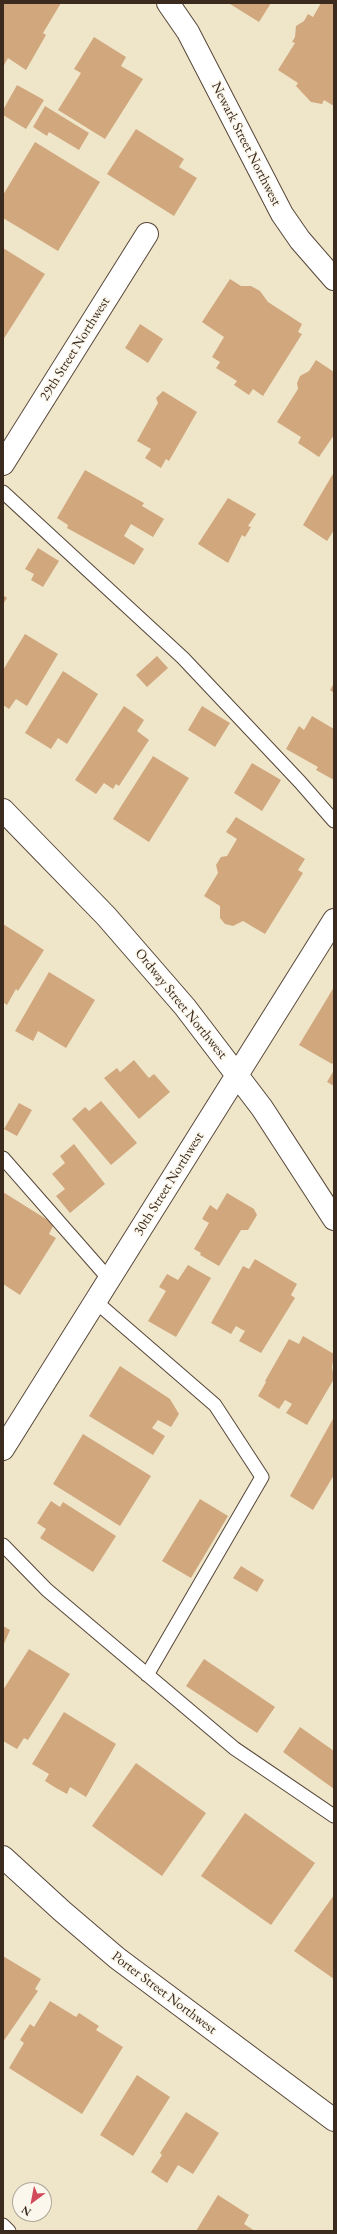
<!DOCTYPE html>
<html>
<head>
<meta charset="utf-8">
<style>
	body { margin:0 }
	#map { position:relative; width:337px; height:2234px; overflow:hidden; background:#efe6ca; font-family:"EB Garamond",serif }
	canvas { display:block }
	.frame { position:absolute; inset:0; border:4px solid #3b2a1e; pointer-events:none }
	.north { position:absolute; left:12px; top:2182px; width:40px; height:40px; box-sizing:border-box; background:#fbf7ec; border:1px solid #aea59a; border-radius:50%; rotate:212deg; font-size:11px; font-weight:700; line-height:16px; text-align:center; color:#3b2a1e }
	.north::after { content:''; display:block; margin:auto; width:14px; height:18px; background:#d1495b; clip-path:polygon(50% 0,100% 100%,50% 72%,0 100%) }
</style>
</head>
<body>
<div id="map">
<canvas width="337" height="2234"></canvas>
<div class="frame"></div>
<div class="north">N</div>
</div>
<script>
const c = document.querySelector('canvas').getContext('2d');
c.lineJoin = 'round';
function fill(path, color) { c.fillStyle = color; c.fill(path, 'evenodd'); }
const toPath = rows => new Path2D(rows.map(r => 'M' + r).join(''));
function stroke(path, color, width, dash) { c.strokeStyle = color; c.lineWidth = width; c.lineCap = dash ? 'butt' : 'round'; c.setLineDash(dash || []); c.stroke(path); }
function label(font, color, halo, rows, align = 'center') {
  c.font = font + ' "EB Garamond",serif'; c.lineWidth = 3; c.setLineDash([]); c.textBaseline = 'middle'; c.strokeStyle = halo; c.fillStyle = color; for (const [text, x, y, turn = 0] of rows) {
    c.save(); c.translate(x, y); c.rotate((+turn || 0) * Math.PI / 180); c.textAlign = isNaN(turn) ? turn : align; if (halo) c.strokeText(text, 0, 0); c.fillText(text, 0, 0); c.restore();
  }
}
fill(toPath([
	[3,3,61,3,43,33,46,35,26,70,8,58,3,67],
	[231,3,271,3,259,22,230,4],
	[321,3,334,3,334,106,324,100,322,104,311,102,296,86,298,83,278,70,295,43,292,42,295,37,296,26,304,21,308,14,313,17],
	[94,37,126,57,121,66,143,79,105,139,58,110,81,73,74,69],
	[17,85,44,100,26,129,3,115,3,110],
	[45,106,89,133,79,150,49,132,47,136,33,127],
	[136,129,184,159,179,167,197,178,174,216,107,174],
	[35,142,100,182,58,251,3,218,3,195],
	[3,248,45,274,3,340],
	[230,279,241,286,251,286,260,291,268,302,302,324,298,332,302,334,263,396,253,389,249,395,234,385,237,381,216,368,220,362,212,357,224,337,202,322],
	[140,324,163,339,148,363,125,348],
	[316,360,334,372,334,435,319,457,298,443,301,437,277,422,298,389,297,383,300,376,309,371],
	[163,391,197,412,169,461,166,459,161,468,145,458,151,449,137,441,158,403,156,398],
	[85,470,144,503,142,506,164,519,153,537,131,524,124,536,144,549,134,565,67,528,68,525,57,518],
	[334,472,334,530,327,541,303,525],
	[228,498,256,514,248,526,251,527,245,537,242,535,228,563,198,544],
	[38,548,59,561,43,587,31,580,34,574,25,569],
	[3,595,7,598,3,604],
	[25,634,58,654,27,706,16,699,9,709,3,705,3,670],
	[157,656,168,668,147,687,136,675],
	[63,671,98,694,67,744,58,738,51,749,25,733],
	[334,683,334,693,330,690],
	[124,706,144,720,137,731,149,740,119,786,116,784,113,789,104,783,96,794,75,780],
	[202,706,230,723,215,747,188,730],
	[312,716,334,729,334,780,316,770,318,767,286,749,299,726,304,730],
	[153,756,189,778,149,842,113,819],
	[252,763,281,780,262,811,234,793],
	[236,817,305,859,298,870,303,873,265,934,243,921,233,926,225,924,220,918,220,906,204,896,218,873,216,865,221,857,227,856,237,839,226,832],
	[3,924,44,950,18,991,16,989,7,1005,3,1002],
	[49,972,95,1000,66,1048,38,1031,33,1041,15,1031],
	[334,987,334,1061,332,1064,299,1045],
	[134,1060,149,1078,154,1074,170,1092,139,1119,104,1078,117,1068,120,1072],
	[334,1070,334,1086,327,1082],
	[101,1101,137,1143,111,1165,72,1119,85,1107,89,1111],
	[19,1103,32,1110,17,1136,4,1129],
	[74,1144,105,1184,70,1213,56,1196,65,1189,52,1174,65,1163,60,1156],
	[3,1192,54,1224,49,1234,56,1238,20,1295,3,1284],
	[227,1193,254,1209,257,1215,248,1230,241,1230,219,1266,200,1255,201,1253,194,1249,209,1223,202,1219,210,1205,217,1210],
	[255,1259,297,1284,291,1295,295,1298,261,1353,239,1341,245,1331,241,1329,236,1326,231,1334,211,1323,243,1266,249,1269],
	[188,1265,211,1278,176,1337,148,1321,166,1291,159,1287,167,1274,178,1280],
	[303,1336,334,1354,332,1367,334,1379,307,1425,286,1413,292,1404,285,1400,279,1409,258,1396,266,1382,265,1381,289,1339,299,1344],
	[120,1366,170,1399,179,1414,171,1427,158,1420,152,1428,165,1436,153,1455,89,1416],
	[334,1417,334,1475,313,1510,290,1496],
	[83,1434,151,1476,120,1526,53,1484],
	[200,1499,228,1516,191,1578,162,1561],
	[51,1501,60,1507,63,1502,116,1536,93,1572,40,1538,46,1529,37,1523],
	[241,1566,264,1580,257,1592,233,1578],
	[3,1626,10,1630,3,1646],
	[29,1649,70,1674,28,1740,24,1738,17,1749,3,1741,3,1690],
	[204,1659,275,1707,257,1733,186,1686],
	[64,1712,116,1744,86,1797,70,1787,67,1794,56,1788,45,1781,49,1774,32,1764],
	[300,1727,334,1751,334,1789,283,1752],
	[136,1763,206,1813,162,1876,92,1826],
	[245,1813,315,1863,271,1925,201,1876],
	[334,1895,334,1979,294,1951],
	[3,1956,41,1979,35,1989,38,1991,3,2042],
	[50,2001,76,2017,79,2013,99,2026,96,2030,123,2047,82,2114,9,2068,24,2043,20,2040,30,2024,34,2027],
	[137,2075,170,2097,133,2156,100,2135],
	[186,2112,219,2133,193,2174,178,2165,167,2183,151,2172,162,2155,160,2153],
	[218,2195,249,2215,244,2224,255,2231,196,2231]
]), '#d1a77e');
const lane = toPath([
	[3,492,183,658,300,782,334,821],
	[3,1158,109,1279],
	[95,1301,215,1405,262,1477,147,1675],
	[3,1545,47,1590,234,1748,334,1816],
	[3,2225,9,2231]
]);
const street = toPath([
	[168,3,188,32,282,214,300,240,334,279],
	[3,464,147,234],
	[3,810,106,916,185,1007,262,1108,334,1219],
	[3,1449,334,920]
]);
const secondary = toPath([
	[3,1857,62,1911,117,1958,334,2120]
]);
stroke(lane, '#564638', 15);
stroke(street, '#564638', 24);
stroke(secondary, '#564638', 24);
stroke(lane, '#fff', 13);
stroke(street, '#fff', 22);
stroke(secondary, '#fff', 22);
label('14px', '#3b2a1e', '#fbf7ec', [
	["Newark Street Northwest",246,144,63],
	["29th Street Northwest",75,349,-58],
	["Ordway Street Northwest",181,1004,51],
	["30th Street Northwest",169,1184,-58],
	["Porter Street Northwest",164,1993,37]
]);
</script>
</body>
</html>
